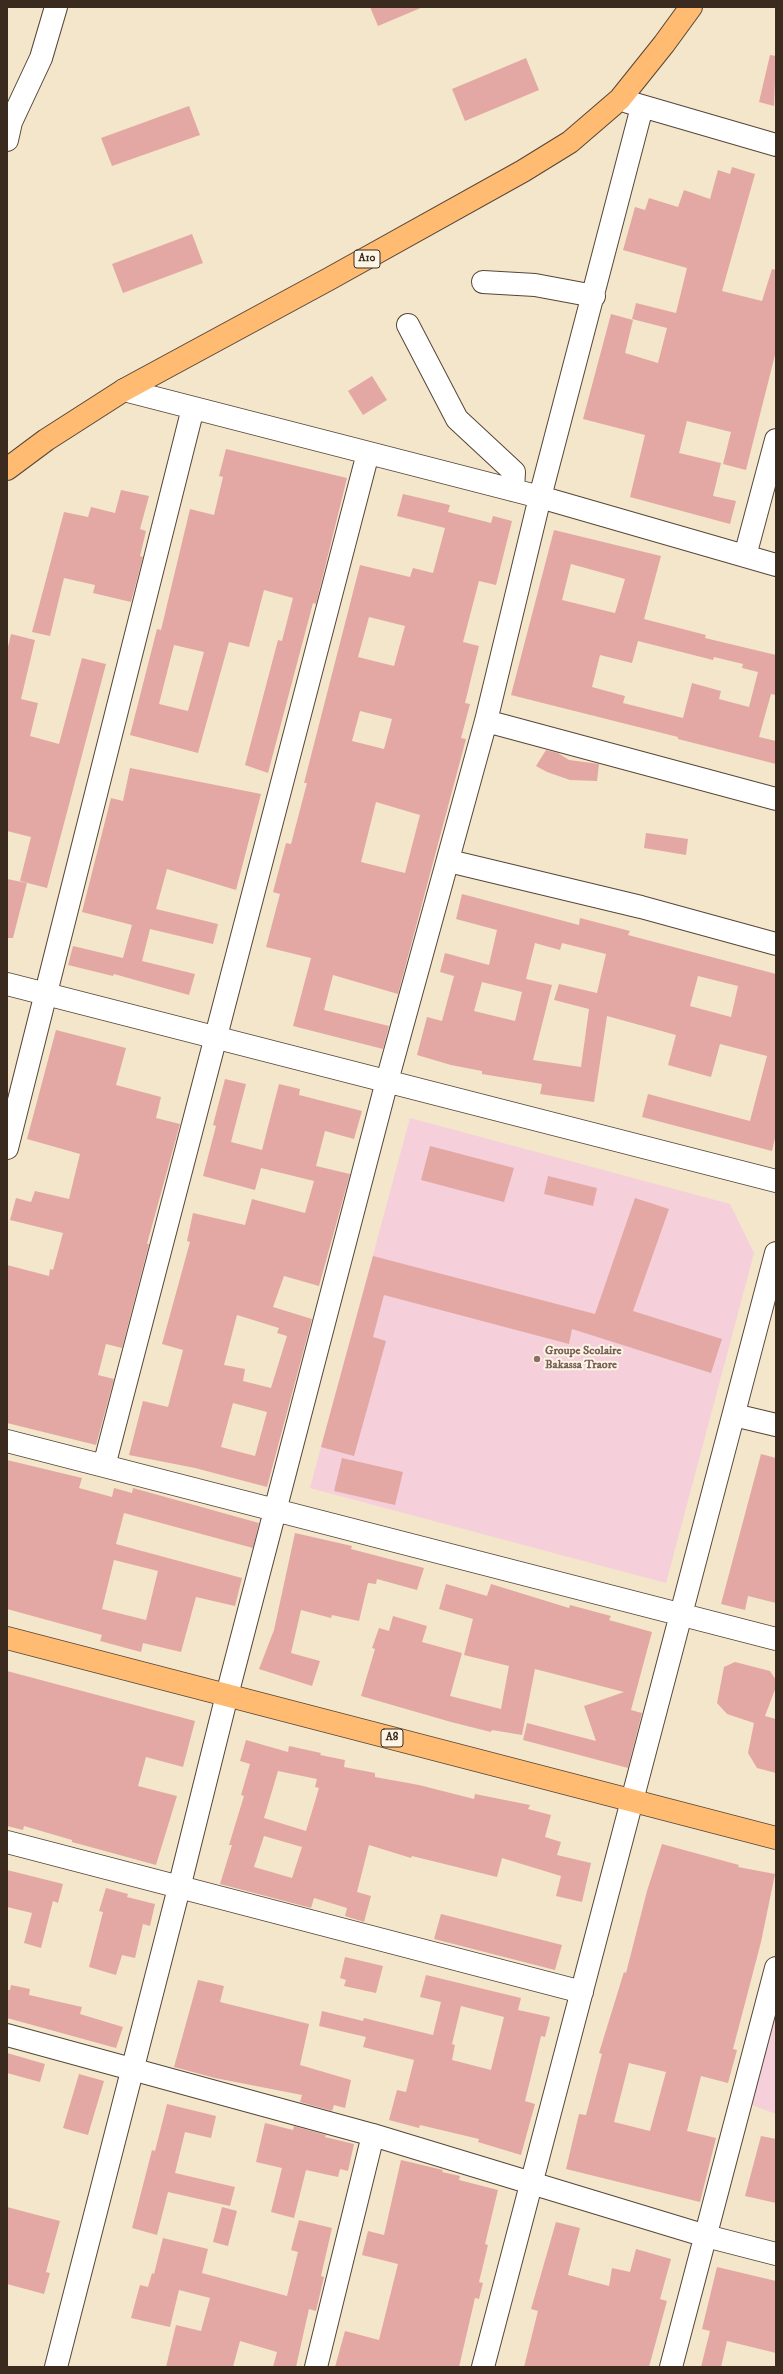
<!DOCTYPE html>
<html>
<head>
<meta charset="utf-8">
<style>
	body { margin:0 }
	#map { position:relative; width:783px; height:2374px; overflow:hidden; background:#f3e6ca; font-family:"IM FELL DW Pica",serif }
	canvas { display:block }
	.frame { position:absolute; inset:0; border:8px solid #3b2a1e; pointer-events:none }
</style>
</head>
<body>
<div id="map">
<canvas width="783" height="2374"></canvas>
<div class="frame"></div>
</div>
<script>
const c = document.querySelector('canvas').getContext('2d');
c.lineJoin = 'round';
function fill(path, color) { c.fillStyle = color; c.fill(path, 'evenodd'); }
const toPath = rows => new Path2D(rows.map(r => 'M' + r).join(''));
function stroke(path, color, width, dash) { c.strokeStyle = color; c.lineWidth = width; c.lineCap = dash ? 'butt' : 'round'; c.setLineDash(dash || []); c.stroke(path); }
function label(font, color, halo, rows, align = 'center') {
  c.font = font + ' "IM FELL DW Pica",serif'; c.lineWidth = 4; c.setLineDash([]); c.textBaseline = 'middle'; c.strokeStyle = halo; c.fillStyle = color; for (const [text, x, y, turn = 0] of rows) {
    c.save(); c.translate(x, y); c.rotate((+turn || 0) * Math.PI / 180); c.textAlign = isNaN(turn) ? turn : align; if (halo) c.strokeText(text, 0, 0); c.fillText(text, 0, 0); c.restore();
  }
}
fill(toPath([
	[410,1118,730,1204,754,1253,666,1583,310,1488],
	[776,2004,776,2114,741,2101]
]), '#f5cfda');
fill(toPath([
	[370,7,423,7,378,26],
	[770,55,776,56,774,106,759,102],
	[526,58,539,90,465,121,452,89],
	[189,106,200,135,112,166,101,138],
	[732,167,755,174,722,291,762,301,772,269,776,270,776,351,746,470,723,464,731,432,687,421,679,453,721,463,713,496,736,501,730,524,630,497,645,435,583,419,611,314,633,320,625,353,658,363,667,328,632,319,636,303,676,313,687,268,623,250,635,207,645,210,649,198,678,207,684,190,710,199,718,170,730,174],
	[192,234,203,263,123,293,112,264],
	[372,376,387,400,363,415,348,391],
	[226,449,347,478,316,604,313,603,268,773,245,765,278,640,282,641,293,598,264,590,249,647,229,642,198,753,130,735,157,629,161,630,190,509,214,515,223,477,219,476],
	[174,645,204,652,188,711,159,704],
	[121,490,149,496,140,529,146,531,140,556,143,557,131,602,93,593,95,585,64,578,50,636,32,632,64,512,88,517,91,507,115,513],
	[403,494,450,505,448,512,491,523,493,516,512,521,496,585,479,581,463,642,479,646,465,703,470,704,461,738,466,739,398,994,333,975,324,1010,389,1026,383,1049,293,1026,311,958,266,947,280,894,273,892,286,843,291,844,307,783,304,783,360,565,410,577,413,568,433,573,445,528,397,516],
	[369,617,405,626,394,666,358,657],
	[360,711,392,719,384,749,352,741],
	[376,802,420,815,405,873,361,862],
	[554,530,661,556,644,619,706,635,705,638,776,655,776,695,771,694,759,737,776,741,776,764,678,739,678,737,511,695],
	[571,564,625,579,615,613,562,600],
	[638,641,713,660,714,657,743,664,742,668,758,672,749,707,719,699,721,691,692,683,683,718,623,703,625,696,592,687,600,655,632,663],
	[11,634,35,640,21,699,38,703,30,736,59,744,82,658,106,664,47,888,20,881,31,837,7,831,7,651],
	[546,750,558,753,569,760,599,764,597,781,570,780,547,772,536,766],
	[130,768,261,794,236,890,167,869,156,909,218,924,213,944,150,929,142,961,195,974,189,995,114,974,113,976,68,965,73,946,123,958,132,925,82,912,111,798,123,801],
	[646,833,688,839,686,855,644,848],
	[7,879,27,883,13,938,7,938],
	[462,894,579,925,580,918,630,931,628,935,776,974,776,1134,772,1151,642,1117,648,1094,750,1121,767,1056,720,1044,711,1077,668,1065,676,1035,607,1016,594,1102,540,1094,542,1084,482,1074,482,1071,451,1065,417,1055,427,1017,442,1021,454,976,440,972,445,953,489,965,497,930,456,919],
	[535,943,560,950,562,943,606,954,597,993,559,984,554,1000,589,1009,581,1067,533,1060,552,985,526,979],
	[698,976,738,986,731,1017,690,1006],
	[482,982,522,992,515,1021,474,1011],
	[56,1030,126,1048,116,1085,161,1097,156,1118,180,1124,147,1244,149,1244,122,1348,106,1344,98,1375,114,1379,96,1445,7,1423,7,1265,49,1276,50,1269,53,1270,63,1233,10,1220,16,1198,31,1202,35,1191,69,1199,80,1154,27,1139],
	[225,1079,246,1084,231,1142,262,1150,279,1084,300,1089,299,1095,362,1111,354,1139,325,1131,316,1166,350,1174,319,1286,284,1276,273,1307,312,1319,267,1487,195,1468,129,1455,143,1401,168,1407,183,1350,162,1344,190,1242,187,1241,193,1213,245,1225,252,1199,305,1213,314,1181,261,1168,255,1190,203,1176,216,1126,213,1125],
	[237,1315,279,1328,277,1333,287,1336,271,1388,243,1381,245,1369,224,1365],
	[233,1403,267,1412,255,1456,221,1447],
	[430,1146,514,1168,504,1202,421,1180],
	[548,1176,597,1188,593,1206,544,1194],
	[635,1198,669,1209,633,1311,722,1339,711,1373,572,1329,569,1344,384,1295,373,1337,386,1341,354,1456,321,1447,373,1256,595,1314],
	[761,1454,776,1458,776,1603,748,1596,745,1610,721,1604],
	[342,1458,403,1472,395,1505,334,1491],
	[7,1460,82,1478,79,1488,112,1497,114,1488,132,1493,133,1488,259,1523,253,1548,124,1513,116,1544,242,1578,235,1606,196,1597,181,1652,143,1643,141,1652,100,1641,102,1635,7,1609],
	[114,1560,158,1571,146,1620,102,1609],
	[295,1533,352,1546,351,1549,424,1568,417,1590,377,1579,376,1584,368,1583,359,1621,332,1615,331,1618,301,1610,291,1653,320,1661,312,1686,259,1669,274,1630],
	[446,1584,487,1596,491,1584,569,1608,570,1605,611,1616,609,1620,652,1632,631,1710,642,1713,628,1768,523,1740,527,1723,596,1741,584,1706,624,1692,535,1669,522,1735,492,1730,491,1732,451,1722,361,1696,375,1649,372,1648,379,1628,389,1631,393,1616,427,1626,422,1642,462,1653,450,1696,501,1709,509,1666,464,1655,473,1619,439,1609],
	[735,1662,770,1671,776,1680,776,1687,765,1716,776,1719,776,1773,757,1768,748,1753,754,1723,727,1714,717,1703,724,1667],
	[7,1671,195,1721,183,1767,146,1757,138,1786,177,1796,156,1865,72,1842,72,1840,24,1826,23,1830,7,1826],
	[246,1740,288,1752,289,1746,321,1753,320,1755,345,1760,344,1767,375,1773,375,1777,419,1785,474,1799,475,1794,530,1805,528,1809,551,1815,545,1837,561,1842,557,1855,591,1863,582,1902,556,1896,561,1876,502,1858,497,1877,412,1856,411,1858,369,1845,357,1892,371,1896,364,1922,345,1916,347,1908,314,1898,311,1908,220,1884,232,1845,229,1845,244,1796,241,1795,250,1764,240,1761],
	[278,1771,317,1779,315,1787,319,1788,306,1831,264,1818],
	[264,1836,302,1847,292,1878,254,1867],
	[662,1844,739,1865,738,1867,775,1874,761,1942,733,2049,737,2050,728,2083,701,2076,687,2131,716,2138,700,2202,566,2169,579,2114,586,2115,602,2054,599,2053,624,1972,626,1973,647,1891],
	[629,2063,666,2072,650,2131,614,2122],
	[7,1870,63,1884,58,1903,53,1901,41,1948,24,1943,32,1913,7,1907],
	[106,1888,128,1894,127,1897,155,1904,150,1926,143,1924,135,1958,122,1955,116,1975,89,1967,103,1912,99,1911],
	[441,1914,562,1945,555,1970,434,1939],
	[345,1957,383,1966,376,1993,344,1986,346,1980,340,1978],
	[426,1975,521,1998,518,2010,550,2017,545,2037,541,2036,525,2101,535,2104,521,2155,478,2142,479,2139,420,2125,419,2128,389,2120,397,2090,406,2092,414,2060,363,2047,366,2037,319,2026,322,2011,363,2021,364,2018,433,2035,441,2002,420,1997],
	[461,2006,504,2017,491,2070,452,2060,455,2045,452,2044],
	[198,1980,224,1986,220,2002,309,2024,300,2065,351,2080,345,2108,334,2105,332,2111,300,2102,302,2095,215,2078,174,2067],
	[11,1985,30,1989,29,1995,82,2007,80,2014,123,2027,116,2048,7,2018,7,1990,10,1990],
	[7,2053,45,2064,40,2082,7,2073],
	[79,2074,104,2081,88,2135,63,2128],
	[167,2104,216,2116,211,2138,185,2132,175,2173,235,2187,230,2206,168,2192,157,2235,132,2228,152,2150,155,2151],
	[265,2123,293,2130,294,2126,326,2135,325,2137,354,2144,348,2171,340,2169,338,2177,306,2170,294,2218,271,2212,282,2168,256,2162],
	[761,2136,776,2139,776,2203,745,2196],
	[401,2160,443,2170,442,2172,460,2176,459,2180,498,2190,485,2244,488,2245,479,2282,483,2283,479,2299,475,2298,459,2367,335,2367,345,2331,379,2340,398,2264,362,2255,368,2231,384,2235],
	[7,2207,60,2221,46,2272,50,2273,44,2294,7,2284],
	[222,2207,237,2211,228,2246,213,2242],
	[299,2220,332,2228,321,2276,324,2277,316,2311,309,2309,296,2367,273,2367,277,2352,240,2341,233,2367,166,2367,176,2325,201,2331,210,2298,179,2290,170,2327,131,2318,140,2285,148,2287,152,2273,154,2274,163,2238,208,2249,202,2273,287,2296,298,2252,291,2250],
	[556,2222,580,2228,568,2275,609,2286,612,2268,630,2272,636,2249,671,2259,660,2299,667,2301,649,2367,524,2367,538,2311,531,2309],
	[717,2267,776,2281,776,2353,727,2341,721,2367,701,2367,710,2331,702,2329]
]), '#e4a8a4');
const minor = toPath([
	[628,102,776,145],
	[7,140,11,122,41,58,56,7],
	[483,282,535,285,594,296],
	[408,325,457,419,514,472,513,490],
	[124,390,540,497,776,565],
	[745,556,776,440],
	[486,721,776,799],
	[449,861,641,907,776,944],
	[7,984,776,1181],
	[7,1148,193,408],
	[734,1415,776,1425],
	[7,1441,776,1639],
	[104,1466,368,453],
	[7,1842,582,1992],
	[7,2035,373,2135,706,2236,776,2254],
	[56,2367,179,1888,227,1695,387,1081,486,721,540,497,642,107],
	[316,2367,373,2135],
	[483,2367,776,1253],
	[671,2367,776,1968]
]);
const major = toPath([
	[7,469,46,440,124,390,329,279,523,171,570,142,620,99,664,44,691,7],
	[7,1638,776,1838]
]);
stroke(minor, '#574638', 24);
stroke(major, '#574638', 24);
stroke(minor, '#fff', 22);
stroke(major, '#ffbb71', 22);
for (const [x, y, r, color] of [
	[537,1359,4,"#8d6e63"]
]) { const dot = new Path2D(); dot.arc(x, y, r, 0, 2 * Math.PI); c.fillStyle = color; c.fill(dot); stroke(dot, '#fcf5e5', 1.5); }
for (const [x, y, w] of [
	[367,259,26],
	[392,1738,22]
]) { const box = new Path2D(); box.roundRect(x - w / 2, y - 9, w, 18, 3); c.fillStyle = '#fcf5e5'; c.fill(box); stroke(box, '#3b2a1e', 1); }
label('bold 11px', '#3b2a1e', null, [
	["A10",367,259],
	["A8",392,1738]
]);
label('bold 12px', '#785e54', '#fcf5e5', [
	["Groupe Scolaire",545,1352],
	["Bakassa Traore",545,1366]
], 'left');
</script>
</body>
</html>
